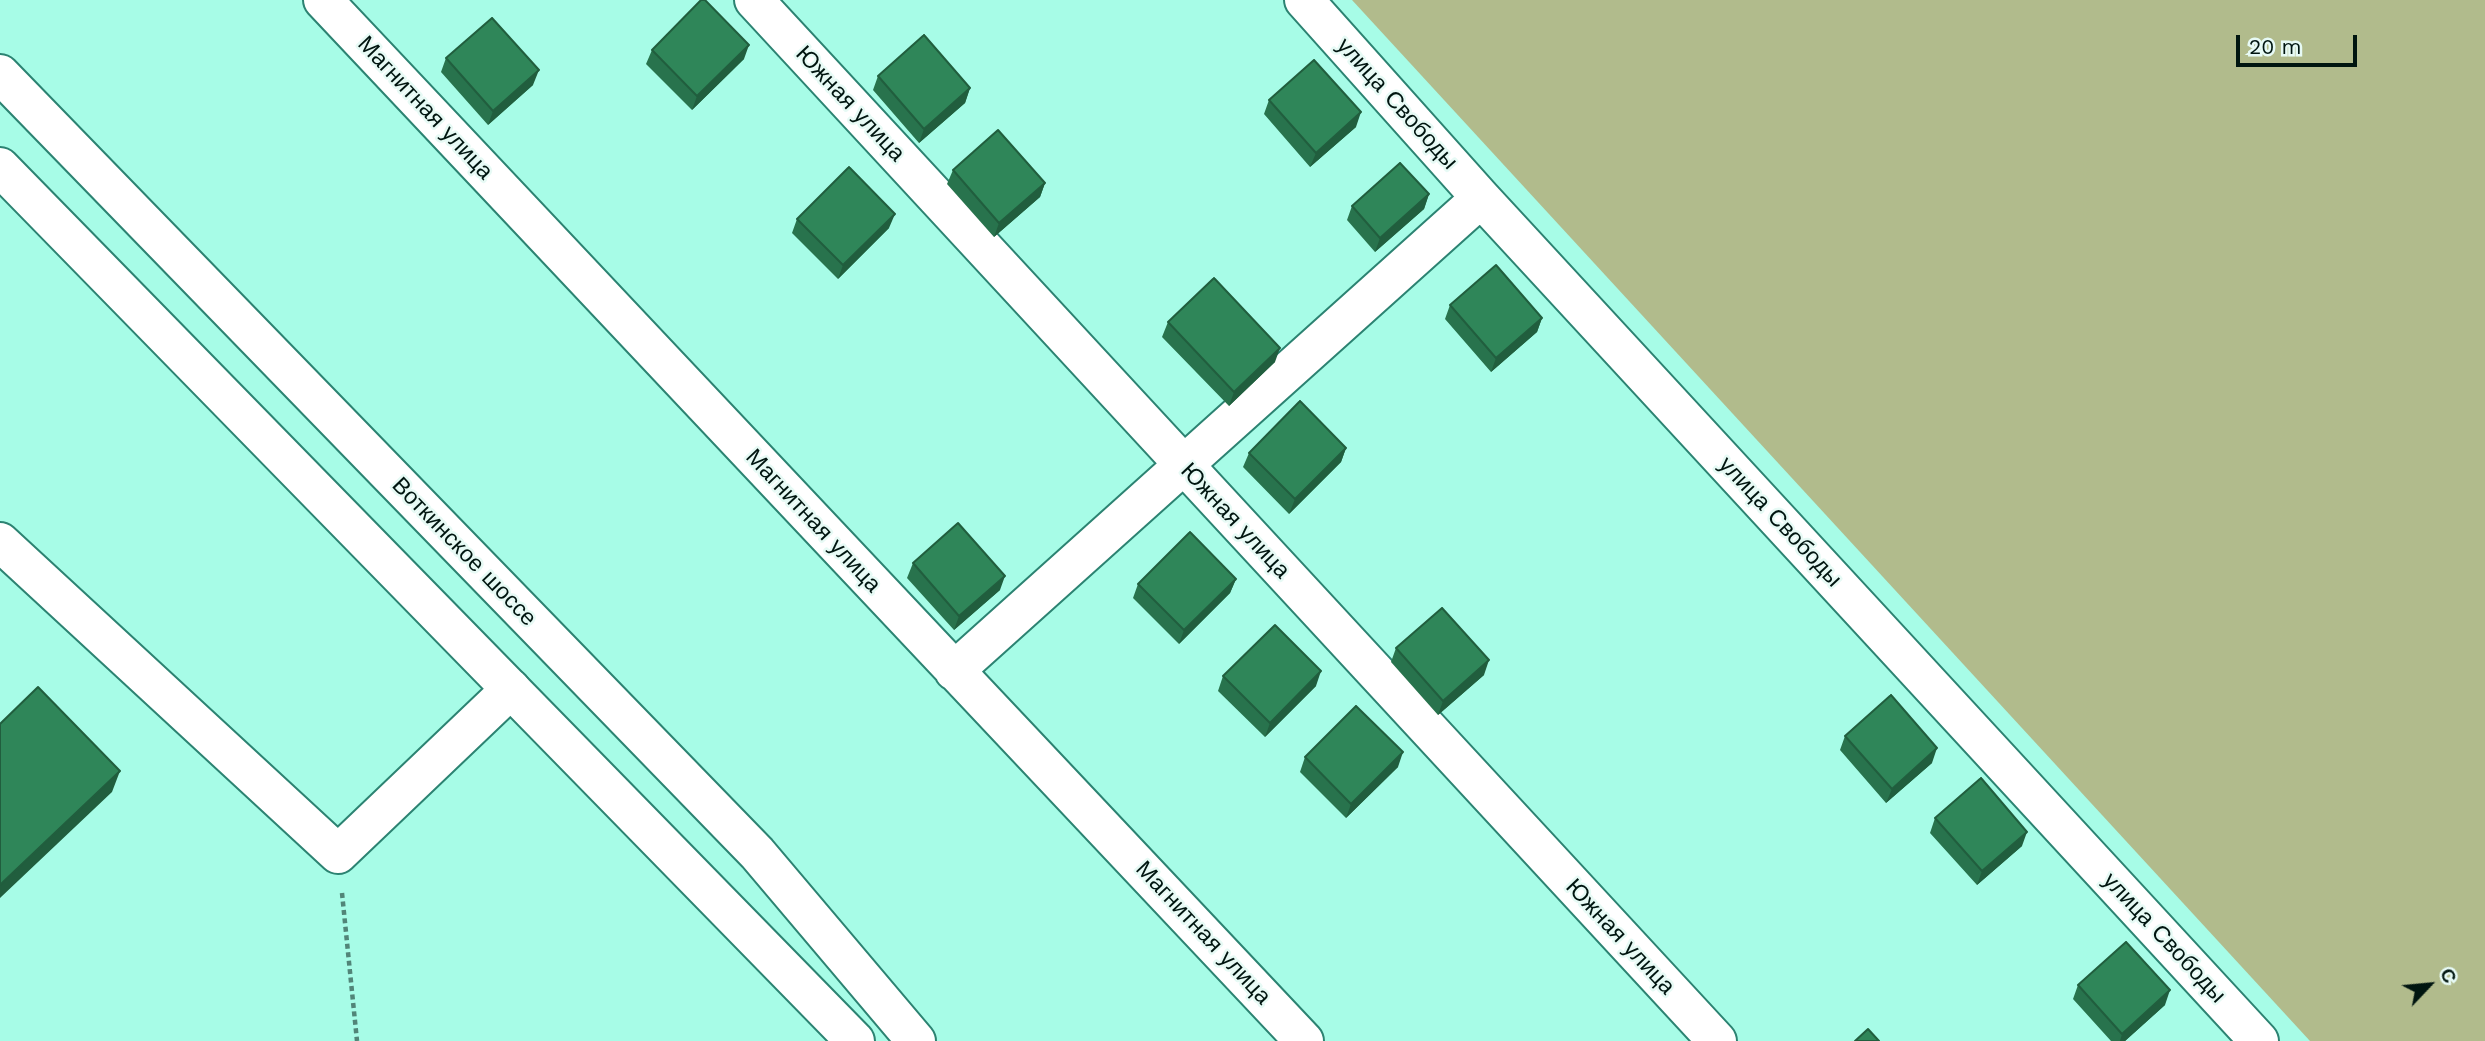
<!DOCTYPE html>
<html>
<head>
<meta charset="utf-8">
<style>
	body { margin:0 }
	#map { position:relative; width:2485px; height:1041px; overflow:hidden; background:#a7fce7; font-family:"Work Sans",sans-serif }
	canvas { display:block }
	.north { position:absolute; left:2394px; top:950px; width:70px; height:70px; -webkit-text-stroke:5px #e7faf5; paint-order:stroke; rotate:64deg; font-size:19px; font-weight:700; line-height:28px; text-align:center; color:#001510 }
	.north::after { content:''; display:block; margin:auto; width:24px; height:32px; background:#001510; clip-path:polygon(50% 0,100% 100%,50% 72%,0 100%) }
	.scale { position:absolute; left:2236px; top:35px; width:121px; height:32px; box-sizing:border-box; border:4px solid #001510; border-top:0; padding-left:9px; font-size:21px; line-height:24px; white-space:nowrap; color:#001510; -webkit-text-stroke:5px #e7faf5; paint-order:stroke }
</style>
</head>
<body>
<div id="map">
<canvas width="2485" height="1041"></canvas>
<div class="north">С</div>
<div class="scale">20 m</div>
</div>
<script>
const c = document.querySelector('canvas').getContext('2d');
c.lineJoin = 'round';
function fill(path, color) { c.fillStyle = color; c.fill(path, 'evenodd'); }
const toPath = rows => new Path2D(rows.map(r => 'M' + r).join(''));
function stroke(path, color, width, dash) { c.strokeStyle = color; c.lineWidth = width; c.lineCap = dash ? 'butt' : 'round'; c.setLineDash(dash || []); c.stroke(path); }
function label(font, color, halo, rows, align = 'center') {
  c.font = font + ' "Work Sans",sans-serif'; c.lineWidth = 5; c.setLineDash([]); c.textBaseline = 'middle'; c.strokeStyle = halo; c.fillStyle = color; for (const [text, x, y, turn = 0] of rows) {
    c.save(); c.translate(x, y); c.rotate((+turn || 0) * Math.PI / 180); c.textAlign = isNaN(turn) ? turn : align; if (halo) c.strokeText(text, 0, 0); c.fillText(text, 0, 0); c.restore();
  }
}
fill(toPath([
	[1352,0,2485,0,2485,1041,2310,1041]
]), '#b1bb8c');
const minor = toPath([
	[323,0,1304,1041],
	[754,0,1717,1041],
	[1304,0,1481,198,2259,1041],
	[0,542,338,854,511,689],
	[954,671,1481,198]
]);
const major = toPath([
	[0,74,757,853,916,1041],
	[0,167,855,1041]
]);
stroke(minor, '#2c8372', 42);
stroke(major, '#2c8372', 42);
stroke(toPath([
	[342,893,357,1041]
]), '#518578', 4.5, [5, 3.5]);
stroke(minor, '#fff', 38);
stroke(major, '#fff', 38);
fill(toPath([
	[652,50,744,59,692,110,646,64],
	[446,58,533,85,488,125,441,72],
	[878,76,970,88,965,103,919,143,873,90],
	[1269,100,1356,127,1310,167,1264,114],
	[953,170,1045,183,1040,197,994,237,947,184],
	[1429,194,1424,209,1375,252,1347,220,1352,206],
	[797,219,889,228,838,279,792,233],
	[1450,305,1542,318,1537,332,1491,372,1445,319],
	[1168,322,1275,362,1229,406,1162,337],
	[1346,448,1341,462,1289,514,1243,467,1249,453],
	[913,563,1000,590,954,630,907,578],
	[1236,579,1230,593,1179,644,1133,598,1138,584],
	[1396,648,1484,675,1438,715,1391,662],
	[1223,676,1316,686,1265,737,1218,691],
	[1845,736,1932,763,1886,803,1840,750],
	[1305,757,1398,767,1346,818,1300,772],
	[1935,818,2022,846,1977,885,1930,833],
	[2078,985,2165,1005,2125,1041,2111,1041,2073,999]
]), '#28734d');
fill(toPath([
	[749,45,744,59,692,110,697,96],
	[539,70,533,85,488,125,493,111],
	[970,88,965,103,919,143,924,129],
	[1361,112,1356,127,1310,167,1316,153],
	[1045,183,1040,197,994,237,999,223],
	[1429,194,1424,209,1375,252,1380,238],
	[895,214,889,228,838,279,843,265],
	[1542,318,1537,332,1491,372,1496,358],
	[1280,348,1275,362,1229,406,1234,392],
	[1346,448,1341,462,1289,514,1295,499],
	[1005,576,1000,590,954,630,959,616],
	[1236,579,1230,593,1179,644,1184,630],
	[1489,660,1484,675,1438,715,1443,701],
	[1321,671,1316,686,1265,737,1270,723],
	[1937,748,1932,763,1886,803,1892,789],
	[1403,752,1398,767,1346,818,1351,804],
	[120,771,112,792,0,898,0,885],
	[2027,832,2022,846,1977,885,1982,871],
	[2170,990,2165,1005,2125,1041,2120,1041,2122,1034]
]), '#215e3e');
const building = toPath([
	[701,0,705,0,749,45,697,96,652,50,701,0],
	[492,18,539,70,493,111,446,58,492,18],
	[924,35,970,88,924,129,878,76,924,35],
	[1314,60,1361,112,1316,153,1269,100,1314,60],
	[998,130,1045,183,999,223,953,170,998,130],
	[1400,163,1429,194,1380,238,1352,206,1400,163],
	[849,167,895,214,843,265,797,219,849,167],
	[1496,265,1542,318,1496,358,1450,305,1496,265],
	[1214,278,1280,348,1234,392,1168,322,1214,278],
	[1300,401,1346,448,1295,499,1249,453,1300,401],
	[958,523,1005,576,959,616,913,563,958,523],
	[1190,532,1236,579,1184,630,1138,584,1190,532],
	[1442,608,1489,660,1443,701,1396,648,1442,608],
	[1275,625,1321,671,1270,723,1223,676,1275,625],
	[38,687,120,771,0,885,0,724,38,687],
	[1891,695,1937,748,1892,789,1845,736,1891,695],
	[1356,706,1403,752,1351,804,1305,757,1356,706],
	[1981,778,2027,832,1982,871,1935,818,1981,778],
	[2126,942,2170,990,2122,1034,2078,985,2126,942],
	[1868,1029,1879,1041,1855,1041,1868,1029]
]);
fill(building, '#2f8659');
stroke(building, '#215e3e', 2);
label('23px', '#001510', '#e7faf5', [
	["Южная улица",850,104,47],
	["улица Свободы",1397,104,48],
	["Магнитная улица",425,108,47],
	["Магнитная улица",813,521,47],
	["Южная улица",1235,521,47],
	["улица Свободы",1780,522,47],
	["Воткинское шоссе",464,552,46],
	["Магнитная улица",1203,933,47],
	["Южная улица",1620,937,47],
	["улица Свободы",2164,938,47]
]);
</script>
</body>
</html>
